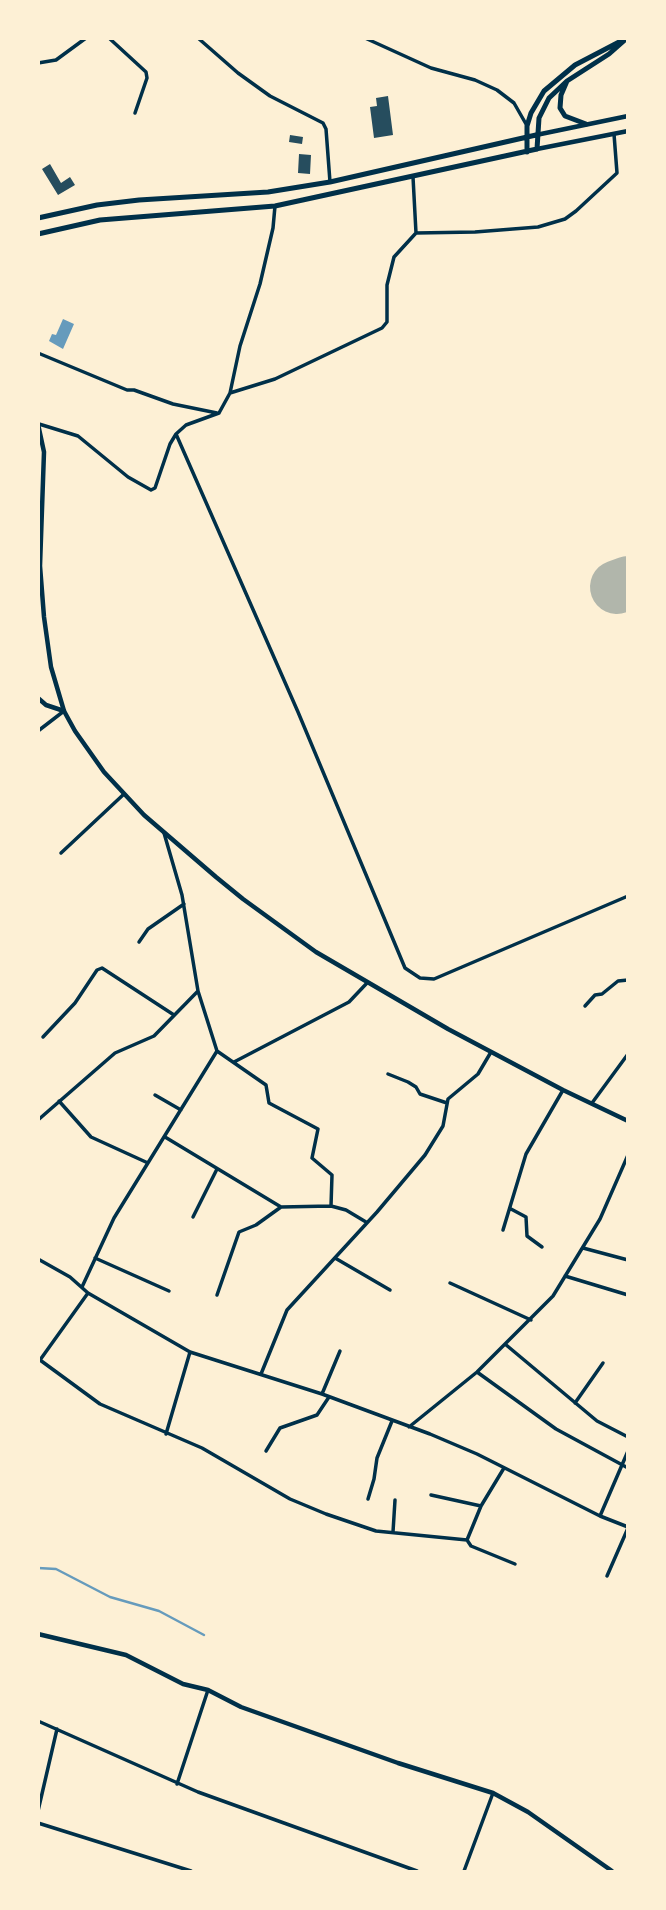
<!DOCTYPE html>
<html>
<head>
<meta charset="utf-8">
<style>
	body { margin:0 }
	#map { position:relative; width:666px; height:1910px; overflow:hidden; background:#fdf0d5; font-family:"Asap Condensed",sans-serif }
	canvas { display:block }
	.frame { position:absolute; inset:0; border:40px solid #fdf0d5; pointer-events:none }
</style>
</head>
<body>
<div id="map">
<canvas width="666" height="1910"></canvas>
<div class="frame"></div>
</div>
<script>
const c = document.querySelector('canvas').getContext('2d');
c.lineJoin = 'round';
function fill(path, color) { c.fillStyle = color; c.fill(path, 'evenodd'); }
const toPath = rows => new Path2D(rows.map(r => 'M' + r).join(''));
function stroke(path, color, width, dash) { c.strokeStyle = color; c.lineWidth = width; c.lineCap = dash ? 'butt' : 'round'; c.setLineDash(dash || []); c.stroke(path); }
fill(toPath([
	[63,319,74,324,63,349,49,341,52,334,56,335]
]), '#669bbc');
stroke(toPath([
	[38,1568,56,1569,110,1597,159,1611,204,1635]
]), '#669bbc', 2.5);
stroke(toPath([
	[617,587,628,583]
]), '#b1b6ab', 54);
fill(toPath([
	[388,96,393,135,374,138,370,107,377,106,376,98],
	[290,135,303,137,302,144,289,142],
	[299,154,311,155,310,174,298,173],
	[50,164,61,183,70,177,75,185,58,195,42,169]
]), '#264d5e');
stroke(toPath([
	[109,38,146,72,147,78,135,113],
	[198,38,238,73,270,96,323,123,326,129,330,182],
	[365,38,431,68,475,80,497,90,514,103,526,124],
	[38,63,56,60,86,38],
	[413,177,416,233],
	[38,353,127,390,134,390,173,404,217,413],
	[230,393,275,379,382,328,387,322,387,285,394,257,416,233,475,232,538,227,565,219,576,211,617,173,614,134],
	[219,413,230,393,240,346,260,284,273,228,275,206],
	[39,424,78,436,128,477,151,490,155,488,170,444,176,434,186,425,219,413],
	[176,434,298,712,405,968,420,978,434,979,628,896],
	[38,731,64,711],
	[38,811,38,815],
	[164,833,182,895,198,991,217,1051,266,1085,269,1103,318,1129,312,1158,332,1175,331,1206],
	[61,853,124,794],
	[139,942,148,929,184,904],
	[585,1006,595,995,602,994,618,981,628,980],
	[43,1037,75,1003,97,970,102,968,174,1015],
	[234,1062,349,1002,367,983],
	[388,1074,408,1082,416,1087,420,1094,447,1103],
	[155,1095,181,1110],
	[59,1101,91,1137,148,1163],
	[592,1103,628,1054],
	[38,1120,115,1053,154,1036,198,991],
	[165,1137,281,1207,331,1206,346,1210,366,1222],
	[511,1209,526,1217,527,1236,542,1247],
	[193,1217,217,1169],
	[503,1230,526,1154,563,1090],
	[583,1248,628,1260],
	[95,1258,169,1291],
	[335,1258,390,1290],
	[38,1259,70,1277,88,1293,190,1352,322,1394,430,1434,477,1454,600,1516,628,1527],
	[565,1276,628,1295],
	[450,1283,531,1320],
	[82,1287,114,1218,217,1051],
	[88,1293,40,1360,100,1404,202,1448,290,1499,326,1514,376,1531,467,1540,481,1506,504,1468],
	[217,1295,239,1232,256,1225,281,1207],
	[505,1344,597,1421,628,1437],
	[477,1372,556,1429,628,1468],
	[261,1374,287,1310,377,1212,425,1155,443,1126,448,1099,478,1074,491,1052],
	[322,1394,340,1351],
	[575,1403,603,1363],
	[409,1427,477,1372,553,1296,600,1219,628,1155],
	[166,1434,190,1352],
	[266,1451,280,1428,317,1415,329,1397],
	[431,1495,481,1506],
	[368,1499,374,1479,377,1458,392,1421],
	[600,1516,628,1451],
	[393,1532,395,1500],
	[467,1540,471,1546,515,1564],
	[607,1576,628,1528],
	[38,1721,198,1792,417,1871],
	[177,1784,208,1690],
	[38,1811,57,1729],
	[38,1823,191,1871],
	[464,1871,493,1793]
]), '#003049', 3.5);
stroke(toPath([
	[38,698,46,705,64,711]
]), '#003049', 4.5);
stroke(toPath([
	[536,135,628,116],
	[537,149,628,131],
	[38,424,44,452,40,566,44,617,51,667,64,711,75,731,104,772,144,815,216,877,243,899,316,952,448,1029,563,1090,628,1121],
	[38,1634,126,1655,183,1684,208,1690,241,1707,398,1763,493,1793,528,1812,612,1871]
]), '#003049', 4.5);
stroke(toPath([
	[567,81,561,95,560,108,565,116,586,124],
	[527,152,527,126,531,113,544,91,575,65,621,41],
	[38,218,97,205,139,200,268,192,330,182,536,135],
	[38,234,100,220,275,206,537,149,539,118,549,98,567,81,609,54,626,39]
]), '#003049', 5);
</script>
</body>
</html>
